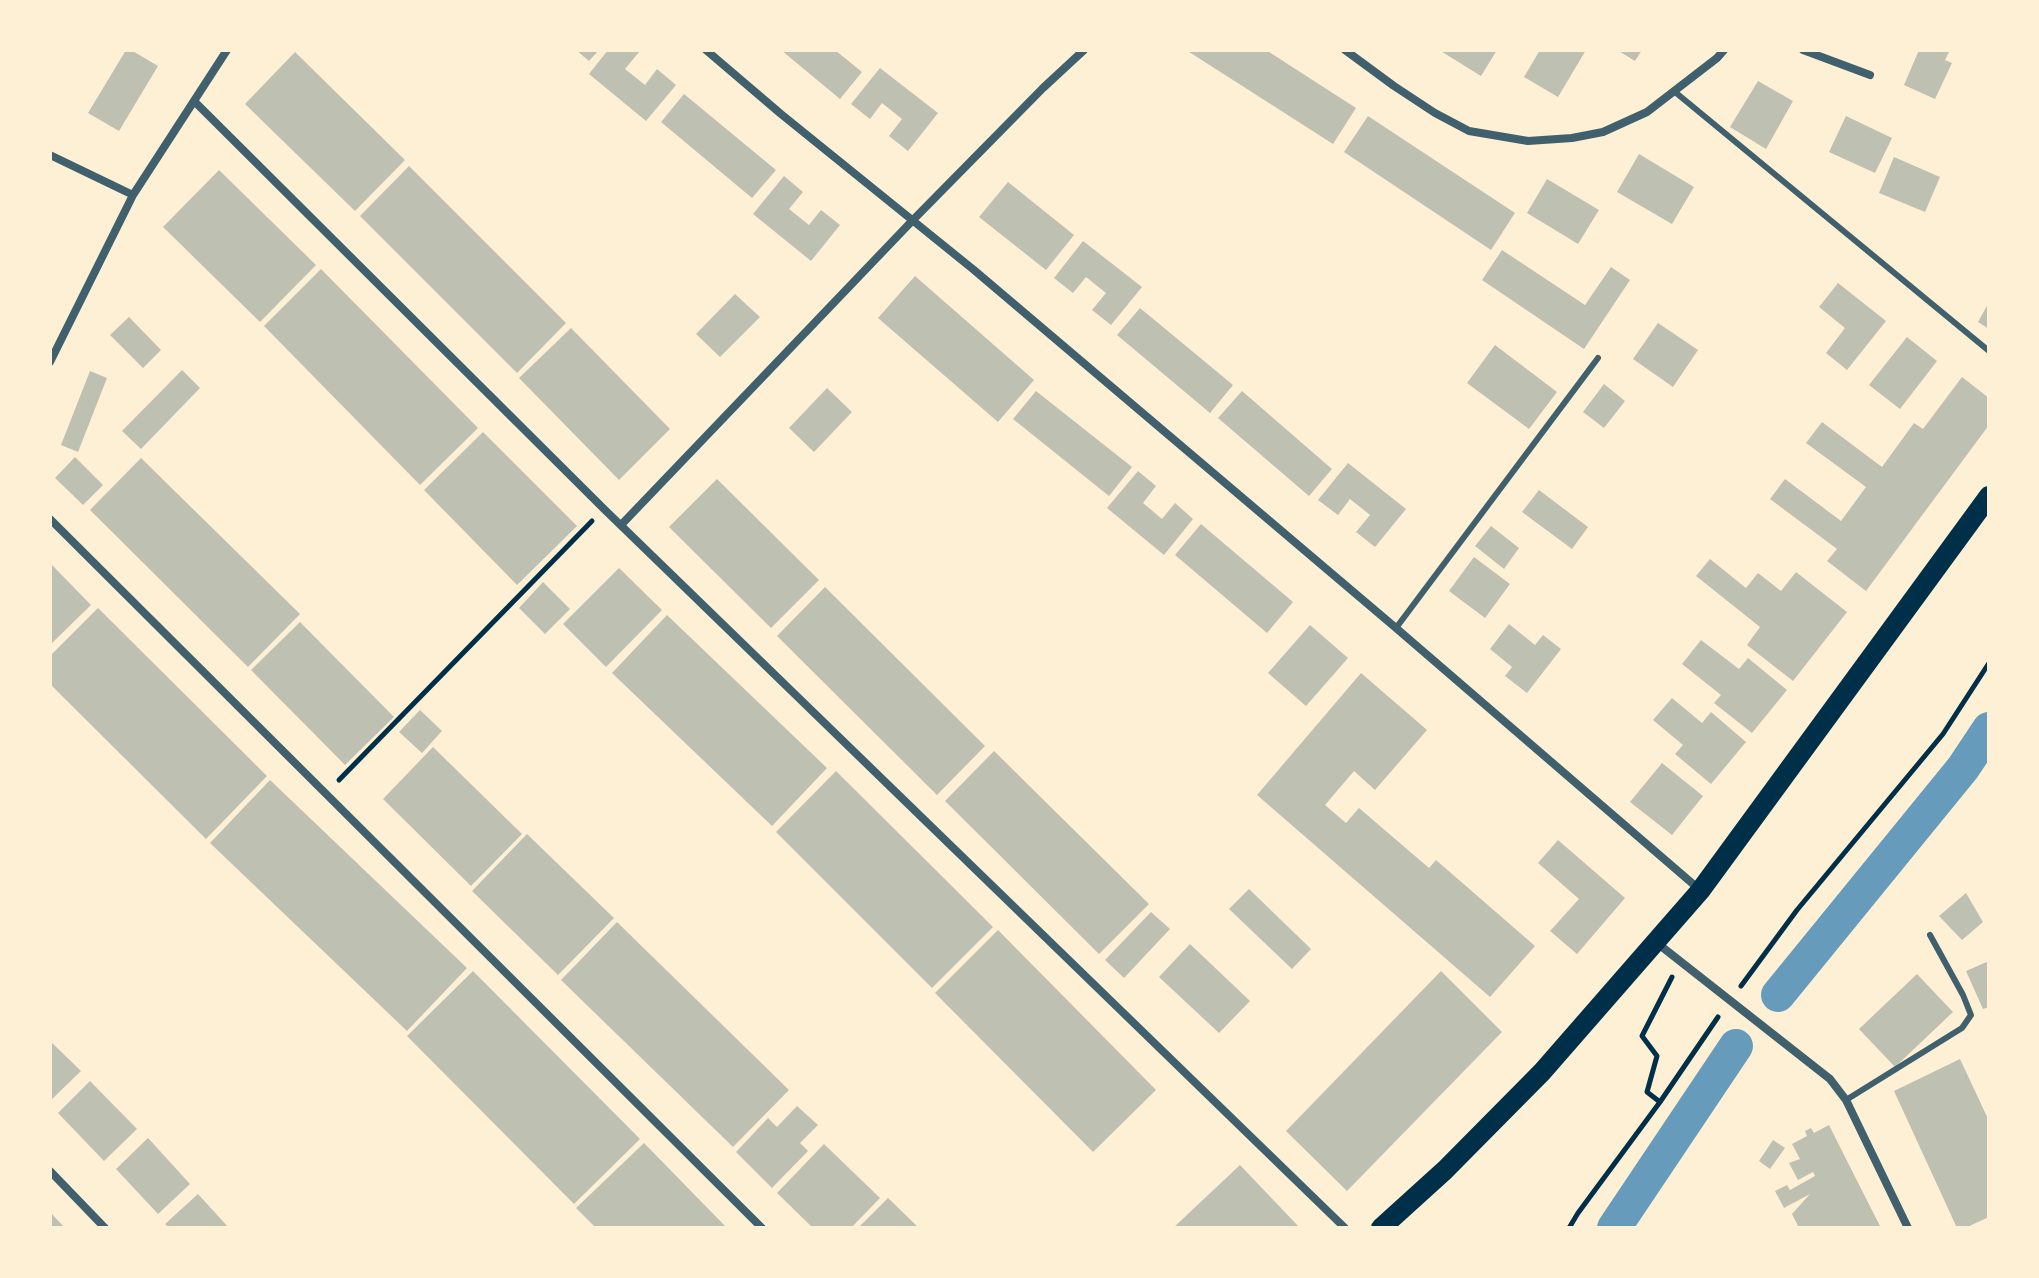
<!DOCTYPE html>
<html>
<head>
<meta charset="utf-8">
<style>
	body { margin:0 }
	#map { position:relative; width:2039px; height:1278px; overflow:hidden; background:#fdf0d5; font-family:"Nunito Sans",sans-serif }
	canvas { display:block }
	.frame { position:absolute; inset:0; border:52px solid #fdf0d5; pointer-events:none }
</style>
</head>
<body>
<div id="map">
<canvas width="2039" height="1278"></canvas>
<div class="frame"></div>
</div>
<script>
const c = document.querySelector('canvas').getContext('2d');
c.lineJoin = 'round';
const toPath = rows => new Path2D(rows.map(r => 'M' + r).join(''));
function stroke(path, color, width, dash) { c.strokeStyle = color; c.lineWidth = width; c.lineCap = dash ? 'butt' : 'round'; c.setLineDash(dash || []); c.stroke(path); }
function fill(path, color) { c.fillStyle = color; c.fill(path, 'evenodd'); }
stroke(toPath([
	[1778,995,1963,768,1989,729],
	[1614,1228,1736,1046]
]), '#669bbc', 34);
fill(toPath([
	[126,50,131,50,158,66,119,131,88,113],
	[576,50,599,50,589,61],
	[608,50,636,50,639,52,625,69,645,85,657,69,676,85,646,121,589,74],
	[781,50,835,50,862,72,840,99],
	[1186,50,1266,50,1356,108,1333,144],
	[1439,50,1497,50,1481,76],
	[1540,50,1586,50,1558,97,1524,77],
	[1617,50,1642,50,1635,61],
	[1919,50,1950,50,1945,60,1952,63,1935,99,1904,85],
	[295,52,405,160,355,211,245,104],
	[880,68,938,113,908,151,889,136,902,119,882,103,870,119,851,104],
	[1758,81,1793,101,1766,149,1730,127],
	[684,94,776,170,752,198,661,122],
	[1368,116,1515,213,1491,250,1344,152],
	[1846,116,1892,138,1875,173,1829,152],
	[1639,154,1694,187,1672,224,1617,192],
	[1894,157,1940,177,1925,212,1879,193],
	[409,166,566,323,517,373,360,216],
	[219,170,316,265,260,322,163,227],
	[784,176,803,192,789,209,809,225,821,210,840,225,811,261,753,214],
	[1547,179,1599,210,1578,244,1527,213],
	[1008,182,1074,235,1046,270,979,217],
	[1083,241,1142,287,1111,325,1092,310,1106,293,1086,277,1073,293,1054,278],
	[1502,250,1585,305,1611,267,1630,280,1584,349,1482,280],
	[321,269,478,428,420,485,264,326],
	[915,276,1034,380,998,422,878,318],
	[1838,283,1886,321,1847,370,1826,353,1845,328,1819,307],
	[735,294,760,317,720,357,696,334],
	[1989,302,1989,329,1978,322],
	[1140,308,1233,385,1210,413,1117,335],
	[129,317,161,350,143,368,110,335],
	[1658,323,1698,350,1673,387,1633,359],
	[571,328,670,429,619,480,519,378],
	[1907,337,1937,361,1900,409,1869,385],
	[1495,345,1557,392,1529,429,1467,383],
	[182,370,200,388,141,449,122,431],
	[90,371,107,378,78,452,61,445],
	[1962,377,1989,398,1989,425,1866,591,1827,561,1837,549,1770,499,1785,479,1841,521,1866,487,1806,443,1822,422,1882,467,1914,423,1923,429],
	[1604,384,1625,401,1604,428,1583,412],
	[827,388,852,412,814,452,789,428],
	[1036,391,1132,467,1109,496,1013,419],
	[1242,391,1332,469,1309,496,1218,418],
	[483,432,577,526,517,585,424,490],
	[75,457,103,485,83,505,55,478],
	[141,458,300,614,248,667,90,510],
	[1348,463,1406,509,1375,547,1356,532,1370,515,1350,499,1338,515,1318,500],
	[1138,471,1156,486,1143,503,1162,519,1175,503,1193,519,1164,555,1107,508],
	[717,479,819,580,771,628,669,527],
	[1539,490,1588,527,1572,549,1522,512],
	[1201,524,1293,602,1267,633,1175,555],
	[1491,526,1519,548,1504,569,1475,546],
	[1474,557,1510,584,1485,618,1449,591],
	[1710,559,1746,588,1758,573,1781,591,1796,572,1847,612,1793,681,1747,645,1760,627,1696,576],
	[52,565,91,605,50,645,50,567],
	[619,568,662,610,606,667,563,624],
	[543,582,570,609,545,634,519,608],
	[825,587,985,746,937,795,777,636],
	[98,608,267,776,206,839,50,684,50,656],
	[667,615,827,768,772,826,612,673],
	[300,622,394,717,345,765,251,670],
	[1509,624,1535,645,1543,635,1561,649,1527,693,1505,676,1512,667,1490,649],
	[1310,625,1348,658,1306,706,1268,673],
	[1701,640,1739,669,1748,658,1787,690,1752,733,1714,703,1721,695,1682,664],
	[1361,673,1427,730,1375,790,1354,771,1325,805,1346,823,1359,808,1429,868,1436,860,1535,946,1490,997,1257,795],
	[1672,698,1702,723,1711,712,1746,742,1711,784,1675,754,1683,745,1653,720],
	[420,710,442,731,422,753,399,732],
	[433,747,522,834,471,886,383,799],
	[994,751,1149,904,1099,954,945,801],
	[1662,763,1703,796,1672,835,1630,802],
	[836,771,993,927,932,988,776,832],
	[270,780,467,968,407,1031,210,843],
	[527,834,614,918,558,975,472,891],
	[1558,840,1625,898,1577,954,1550,931,1579,899,1538,863],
	[1249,889,1311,949,1292,969,1229,909],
	[1966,893,1983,922,1962,940,1939,916],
	[1151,912,1170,929,1124,978,1105,960],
	[617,922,789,1090,733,1147,561,980],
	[998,930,1156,1090,1093,1152,935,993],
	[1190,944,1250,1001,1219,1033,1159,977],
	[1989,961,1989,1007,1983,1009,1966,971],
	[473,971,640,1139,574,1204,407,1036],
	[1441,971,1502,1032,1347,1191,1286,1131],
	[1917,974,1953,1012,1895,1067,1859,1029],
	[50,1041,81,1071,50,1101],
	[1960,1059,1989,1121,1989,1217,1965,1228,1957,1228,1894,1091],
	[90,1081,137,1129,104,1161,58,1113],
	[797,1106,818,1125,800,1143,808,1151,772,1188,736,1152,768,1118,777,1127],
	[1829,1125,1844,1155,1881,1228,1799,1228,1792,1214,1810,1194,1784,1208,1775,1191,1787,1185,1790,1190,1815,1176,1813,1172,1798,1180,1789,1163,1800,1159,1792,1144,1807,1136,1805,1131,1811,1128,1814,1133],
	[148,1138,190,1184,158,1214,116,1169],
	[1773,1140,1785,1148,1770,1169,1759,1161],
	[644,1143,727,1228,596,1228,576,1208],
	[824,1144,880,1198,851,1228,813,1228,777,1193],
	[1240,1165,1300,1228,1173,1228],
	[198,1194,229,1228,169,1228,165,1224],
	[888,1198,919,1228,858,1228],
	[50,1212,65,1228,50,1228]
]), '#bec0b2');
stroke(toPath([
	[339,780,592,521],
	[1741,986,1797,910,1943,734,1989,663],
	[1660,1102,1647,1092,1657,1056,1642,1036,1672,977],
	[1569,1228,1578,1213,1660,1102,1718,1017]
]), '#003049', 5);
stroke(toPath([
	[1675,92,1989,351],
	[1396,628,1598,358],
	[1846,1100,1962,1028,1971,1015,1963,995,1930,935]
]), '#3f606c', 6);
stroke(toPath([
	[706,50,781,114,974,270,1396,628,1700,890],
	[1345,50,1394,86,1435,113,1469,131,1528,141,1572,138,1603,132,1647,112,1717,58,1724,50],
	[1803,50,1870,75],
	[194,101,604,509,1345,1228],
	[50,155,133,195],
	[50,362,133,195,227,50],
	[50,519,762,1228],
	[622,524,912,221,1043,88,1084,50],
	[1657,943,1830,1079,1846,1100,1908,1228],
	[50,1171,105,1228]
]), '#3f606c', 8);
stroke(toPath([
	[1381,1228,1445,1170,1542,1072,1700,891,1989,496]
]), '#003049', 20);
</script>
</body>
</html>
